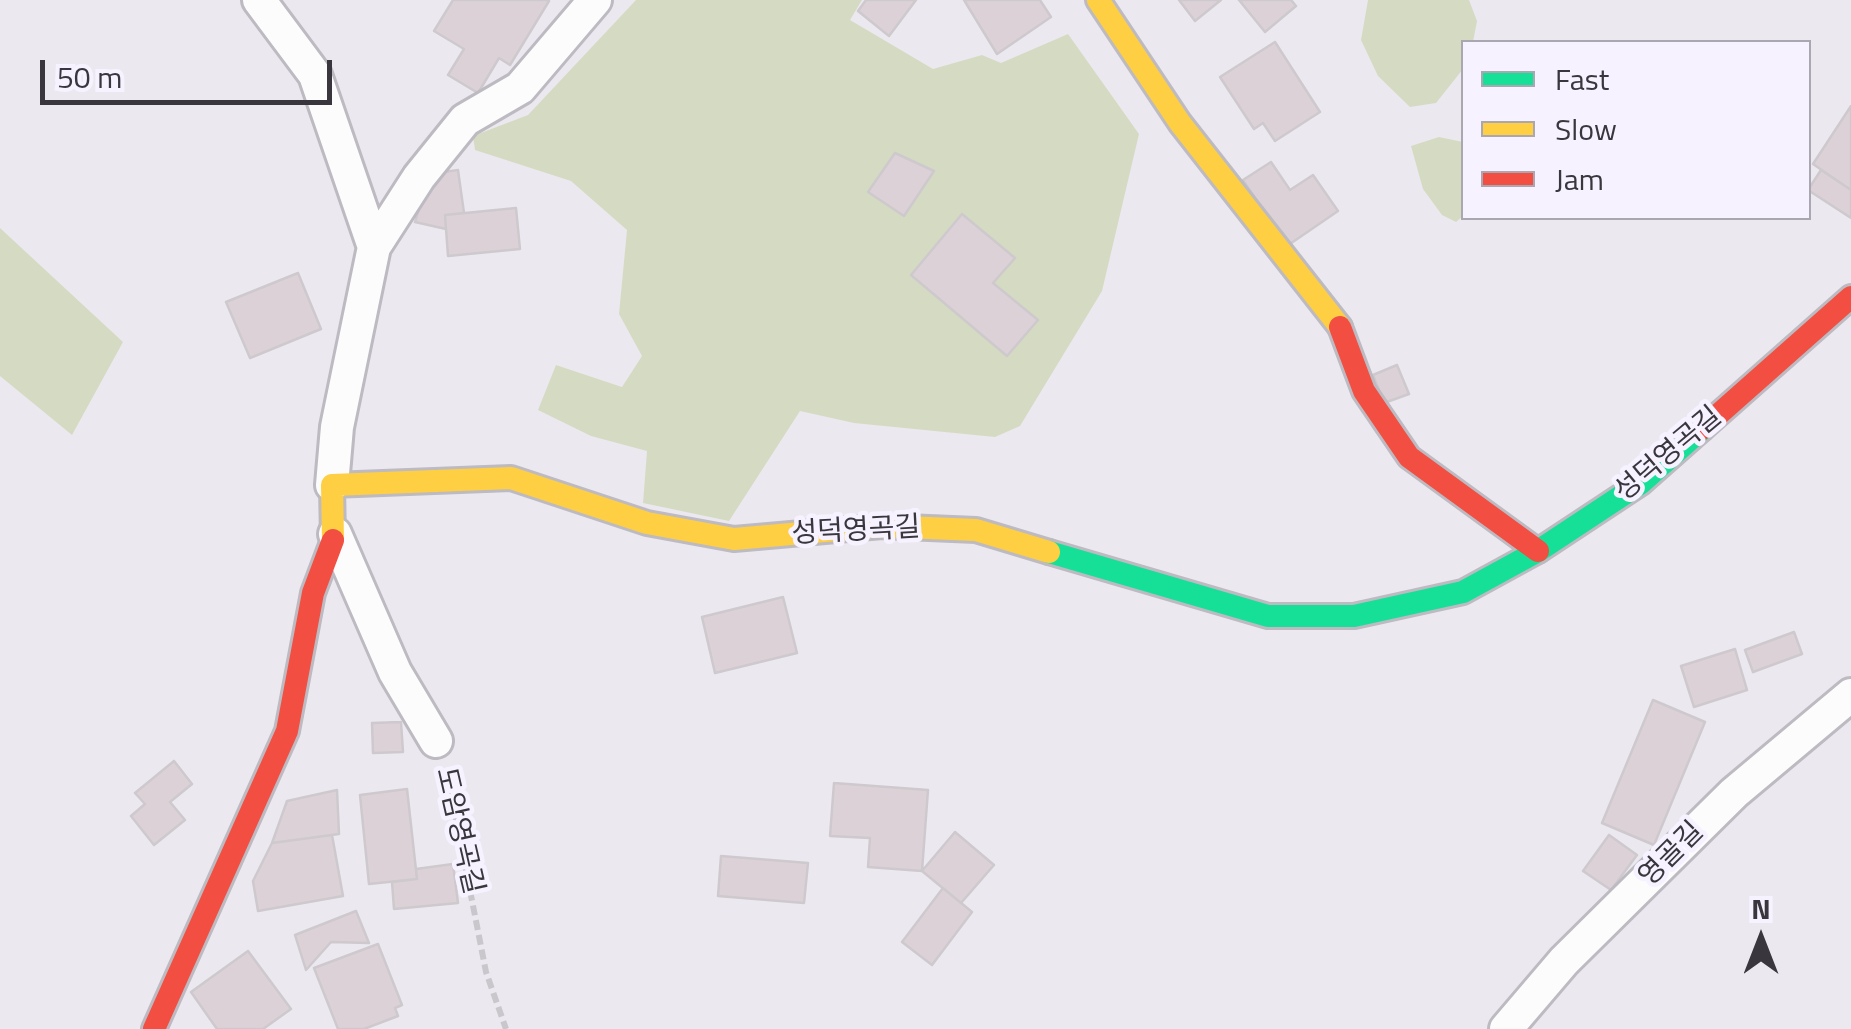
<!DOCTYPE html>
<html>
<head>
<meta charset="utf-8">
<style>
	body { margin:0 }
	#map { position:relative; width:1851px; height:1029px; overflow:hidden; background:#ece8f0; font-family:"Titillium Web",sans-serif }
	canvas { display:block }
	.legend { position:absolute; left:1461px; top:40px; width:350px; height:180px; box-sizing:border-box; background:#f7f2ff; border:2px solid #aba7b1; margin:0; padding:12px 18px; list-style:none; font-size:30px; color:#39373d }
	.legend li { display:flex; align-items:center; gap:20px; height:50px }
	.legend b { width:50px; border:2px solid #aba7b1 }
	.north { position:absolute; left:1711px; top:889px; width:100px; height:100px; -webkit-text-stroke:8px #f7f2ff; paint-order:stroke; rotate:0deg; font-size:28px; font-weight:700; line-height:40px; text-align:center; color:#39373d }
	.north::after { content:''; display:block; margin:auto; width:35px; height:45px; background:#39373d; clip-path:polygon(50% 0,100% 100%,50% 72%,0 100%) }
	.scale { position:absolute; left:40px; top:60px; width:292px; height:45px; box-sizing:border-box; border:5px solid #39373d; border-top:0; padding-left:12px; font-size:30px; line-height:35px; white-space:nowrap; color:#39373d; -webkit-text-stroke:8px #f7f2ff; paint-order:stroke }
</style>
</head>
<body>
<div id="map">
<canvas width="1851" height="1029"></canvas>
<ul class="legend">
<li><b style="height:12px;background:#16e098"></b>Fast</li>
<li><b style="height:12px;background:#ffcf43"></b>Slow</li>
<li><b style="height:12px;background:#f24e42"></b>Jam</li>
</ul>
<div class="north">N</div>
<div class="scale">50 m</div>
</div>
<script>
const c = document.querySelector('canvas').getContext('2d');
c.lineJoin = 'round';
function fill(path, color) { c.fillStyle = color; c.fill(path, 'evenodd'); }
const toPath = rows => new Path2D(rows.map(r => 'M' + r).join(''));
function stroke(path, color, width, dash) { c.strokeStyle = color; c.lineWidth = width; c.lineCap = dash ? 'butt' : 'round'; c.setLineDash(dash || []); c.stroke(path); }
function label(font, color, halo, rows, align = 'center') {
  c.font = font + ' "Titillium Web","Noto Sans KR",sans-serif'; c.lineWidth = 9; c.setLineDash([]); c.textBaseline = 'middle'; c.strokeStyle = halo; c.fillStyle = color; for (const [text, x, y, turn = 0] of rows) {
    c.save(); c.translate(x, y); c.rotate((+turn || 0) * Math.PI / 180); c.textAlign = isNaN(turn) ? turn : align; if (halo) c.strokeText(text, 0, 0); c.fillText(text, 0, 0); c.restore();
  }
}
fill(toPath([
	[636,0,862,0,850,20,933,69,982,55,1001,63,1068,34,1139,134,1102,291,1020,426,995,437,854,423,800,411,729,521,643,503,647,451,591,436,538,410,556,365,622,387,642,356,619,314,627,230,571,181,475,150,473,136,528,115],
	[1368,0,1469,0,1477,21,1473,42,1464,42,1463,69,1436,103,1410,107,1378,76,1361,40],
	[1439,137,1463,142,1463,216,1456,222,1442,215,1423,189,1411,146],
	[0,228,123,342,72,435,0,376]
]), '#d5dbc2');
const building = toPath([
	[453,0,548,0,549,1,510,65,499,58,478,93,448,75,464,49,434,31,453,0],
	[866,0,916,0,889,36,858,11,866,0],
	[964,0,1040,0,1051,17,997,54,964,0],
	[1179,0,1221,0,1195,21,1179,0],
	[1239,0,1291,0,1296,6,1265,32,1239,0],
	[1275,42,1320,112,1275,141,1263,123,1254,129,1220,77,1275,42],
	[1851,106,1851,190,1813,164,1851,106],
	[895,153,934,171,904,216,868,192,895,153],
	[1271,162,1290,190,1313,175,1338,211,1287,246,1243,180,1271,162],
	[458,170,464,213,445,215,446,229,415,222,430,174,458,170],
	[1821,170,1851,190,1851,218,1808,190,1821,170],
	[516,208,520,249,448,256,445,215,516,208],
	[962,214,1015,258,993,283,1038,320,1007,356,911,275,962,214],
	[298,273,321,329,250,358,226,302,298,273],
	[1397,365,1409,394,1384,403,1373,375,1397,365],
	[783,597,797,653,715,673,702,617,783,597],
	[1794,632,1802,654,1753,672,1745,650,1794,632],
	[1735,649,1747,690,1694,707,1681,666,1735,649],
	[1653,700,1705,722,1654,845,1602,823,1653,700],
	[401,722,403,752,373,753,372,723,401,722],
	[174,761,192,784,170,802,185,820,154,845,131,816,145,804,135,793,174,761],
	[834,783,928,790,922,871,868,867,870,838,830,836,834,783],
	[407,789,417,879,369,884,360,795,407,789],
	[337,790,339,834,272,843,287,801,337,790],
	[955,832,994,865,961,903,922,871,955,832],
	[332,835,343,896,258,911,253,881,272,843,332,835],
	[1609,835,1637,855,1611,890,1583,871,1609,835],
	[721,856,808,863,804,903,718,896,721,856],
	[453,864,458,903,394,909,392,882,417,879,416,869,453,864],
	[943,888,972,912,932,965,902,942,943,888],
	[356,911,369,943,331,942,306,970,295,935,356,911],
	[378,944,402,1005,395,1008,398,1016,364,1029,338,1029,314,968,378,944],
	[248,951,291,1009,263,1029,217,1029,191,992,248,951]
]);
fill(building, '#ddd1d8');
stroke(building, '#cdc9cd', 2.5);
const street = toPath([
	[259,0,315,75,374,247],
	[332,485,337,427,374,247,419,177,465,120,520,88,595,0],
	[335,534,395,672,436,741],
	[1506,1029,1564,961,1734,793,1851,695]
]);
const fast = toPath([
	[1049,552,1268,616,1354,616,1463,592,1538,551,1641,483,1702,429]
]);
const slow = toPath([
	[1098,0,1180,123,1340,327],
	[333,540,332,485,511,478,647,523,734,539,882,526,976,530,1049,552]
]);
const jam = toPath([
	[1340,327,1364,391,1409,457,1538,551],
	[1702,429,1851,297],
	[154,1029,287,731,313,593,333,540]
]);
stroke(street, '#bdbac1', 38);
stroke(fast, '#bdbac1', 28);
stroke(slow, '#bdbac1', 28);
stroke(jam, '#bdbac1', 28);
stroke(toPath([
	[447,773,486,972,506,1029]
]), '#c9c7cc', 6, [10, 5]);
stroke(street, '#fcfcfd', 32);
stroke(fast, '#16e098', 22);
stroke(slow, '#ffcf43', 22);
stroke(jam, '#f24e42', 22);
label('28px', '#39373d', '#f7f2ff', [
	["성덕영곡길",1669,455,-40],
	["성덕영곡길",856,532,-3],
	["도암영곡길",458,831,77],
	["영골길",1672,855,-45]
]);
</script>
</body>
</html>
